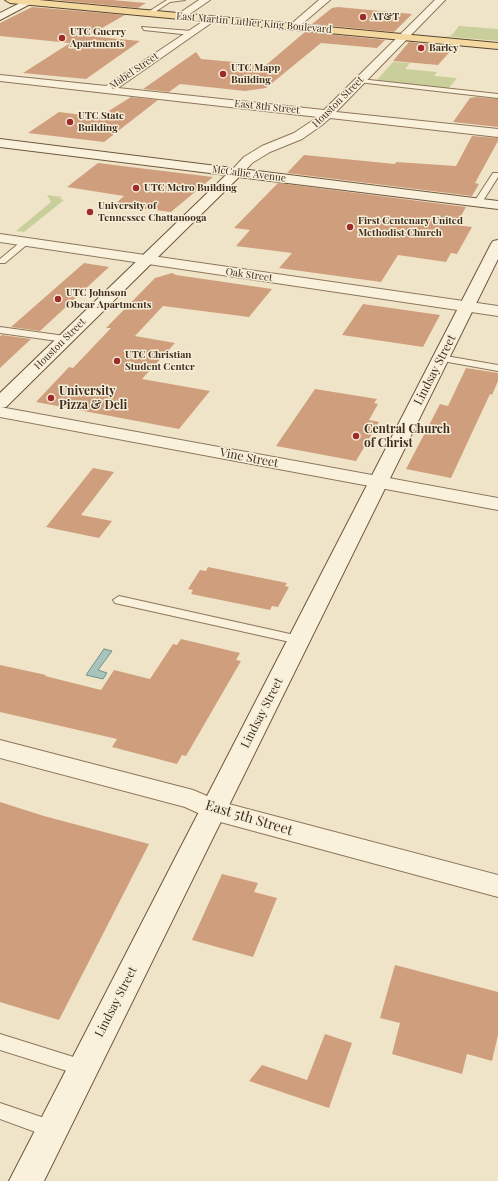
<!DOCTYPE html>
<html>
<head>
<meta charset="utf-8">
<style>
	body { margin:0 }
	canvas { display:block; background:#f0e4c8 }
</style>
</head>
<body>
<canvas width="498" height="1181"></canvas>
<script>
const c = document.querySelector('canvas').getContext('2d');
c.lineJoin = 'round';
function fill(path, color) { c.fillStyle = color; c.fill(path, 'evenodd'); }
const toPath = rows => new Path2D(rows.map(r => 'M' + r).join(''));
function stroke(path, color, width, dash) { c.strokeStyle = color; c.lineWidth = width; c.lineCap = dash ? 'butt' : 'round'; c.setLineDash(dash || []); c.stroke(path); }
function label(font, color, halo, rows, align = 'center') {
  c.font = font + ' "Playfair Display",serif'; c.lineWidth = 3; c.setLineDash([]); c.textBaseline = 'middle'; c.strokeStyle = halo; c.fillStyle = color; for (const [text, x, y, turn = 0] of rows) {
    c.save(); c.translate(x, y); c.rotate((+turn || 0) * Math.PI / 180); c.textAlign = isNaN(turn) ? turn : align; if (halo) c.strokeText(text, 0, 0); c.fillText(text, 0, 0); c.restore();
  }
}
fill(toPath([
	[459,26,498,29,498,41,441,36,451,36],
	[393,62,410,63,405,69,437,72,434,76,457,78,448,89,375,82],
	[47,195,62,197,60,199,64,200,24,232,16,231,51,202]
]), '#c9cf9b');
const water = toPath([
	[104,649,112,651,98,670,107,673,103,679,86,675,104,649]
]);
fill(water, '#a9c4bc');
stroke(water, '#6f938a', 1);
fill(toPath([
	[55,0,112,0,146,3,138,8],
	[32,7,125,15,88,36,140,41,86,79,23,73,70,43,0,36,0,23],
	[338,7,412,14,394,32,312,24,332,8],
	[305,32,385,40,377,48,321,43,266,88,245,91,180,84,169,92,143,89,196,52,201,59,266,65],
	[409,42,454,47,438,65,393,61],
	[131,97,158,100,104,142,28,133,59,112,99,117],
	[476,97,498,99,498,127,453,122,470,98],
	[472,136,498,138,498,141,475,183,479,184,472,196,287,173,304,155,395,164,396,162,456,166],
	[98,163,147,169,213,177,171,212,114,205,124,196,67,187],
	[278,183,466,207,456,225,472,227,457,254,451,253,446,262,398,255,381,282,279,268,292,253,236,246,250,230,234,228],
	[84,263,109,267,40,331,11,327],
	[172,273,176,275,272,289,249,317,163,306,135,336,175,343,142,379,210,391,179,429,36,402,69,367,73,368,111,328,106,328,155,278],
	[363,304,440,315,423,347,342,335],
	[2,335,31,339,0,368,0,336],
	[466,368,498,373,498,381,492,395,490,394,451,478,406,469,440,404,448,406],
	[315,389,377,399,374,403,378,404,369,420,379,422,356,461,276,446],
	[93,468,114,472,81,515,112,521,99,538,46,527],
	[208,567,287,583,285,586,289,587,278,607,272,606,270,610,191,594,193,590,188,589,200,570,206,571],
	[181,639,240,653,236,660,241,661,186,756,182,755,177,764,112,747,117,739,0,712,0,665,46,675,45,676,101,690,114,670,150,679,173,644,177,645],
	[0,802,44,816,149,844,59,1020,0,1002],
	[222,874,258,883,254,892,277,898,253,957,192,940],
	[395,965,498,992,498,1035,492,1061,467,1054,462,1074,392,1054,400,1023,380,1018],
	[325,1034,352,1043,329,1108,249,1081,262,1065,307,1080]
]), '#cf9f7d');
const lane = toPath([
	[167,0,185,0,170,2,152,14,148,14,148,12,167,0],
	[142,27,191,31,194,33,191,35,144,30,142,27],
	[360,79,498,94,498,98,358,82,357,81,360,79],
	[493,173,498,173,498,177,481,204,475,204,474,202,493,173],
	[23,240,30,242,5,263,0,263,0,259,23,240],
	[0,327,65,336,70,339,65,342,0,333,0,327],
	[440,355,498,365,498,371,437,360,437,356,440,355],
	[119,596,299,636,305,640,299,644,115,603,113,600,119,596],
	[0,1034,83,1060,89,1062,92,1068,89,1074,83,1076,0,1050,0,1034],
	[0,1103,59,1123,61,1129,59,1135,52,1138,0,1119,0,1103]
]);
const street = toPath([
	[199,0,210,0,184,18,178,18,178,14,199,0],
	[319,0,330,0,296,29,290,29,288,27,290,25,319,0],
	[435,0,445,0,336,112,498,129,498,137,330,118,322,125,302,139,270,152,252,163,241,175,236,176,230,172,244,157,262,146,294,133,318,117,0,81,0,75,106,86,211,16,216,19,214,21,118,88,324,110,435,0],
	[0,234,498,306,498,316,0,242,0,234],
	[0,407,498,498,498,510,0,417,0,407],
	[0,740,193,790,221,802,498,875,498,897,213,820,185,807,0,758,0,740]
]);
const secondary = toPath([
	[26,0,32,0,34,2,0,20,0,13,26,0],
	[0,139,498,201,498,209,239,177,6,407,0,408,0,393,226,175,0,147,0,139],
	[498,240,498,259,44,1181,9,1181,491,244,493,241,498,240]
]);
const primary = toPath([
	[5,0,39,0,498,43,498,49,10,3,5,0]
]);
stroke(lane, '#8d765c', 2);
stroke(street, '#8d765c', 2);
stroke(secondary, '#6f573f', 2);
stroke(primary, '#5b4430', 2);
fill(lane, '#faf1dc');
fill(street, '#faf1dc');
fill(secondary, '#faf1dc');
fill(primary, '#f3d9a0');
for (const [x, y, r, color] of [
	[363,17,4,"#9e2a2b"],
	[62,38,4,"#9e2a2b"],
	[421,48,4,"#9e2a2b"],
	[223,74,4,"#9e2a2b"],
	[70,122,4,"#9e2a2b"],
	[136,188,4,"#9e2a2b"],
	[90,212,4,"#9e2a2b"],
	[350,227,4,"#9e2a2b"],
	[58,299,4,"#9e2a2b"],
	[117,361,4,"#9e2a2b"],
	[51,398,4,"#9e2a2b"],
	[356,436,4,"#9e2a2b"]
]) { const dot = new Path2D(); dot.arc(x, y, r, 0, 2 * Math.PI); c.fillStyle = color; c.fill(dot); stroke(dot, '#f7eed8', 1.5); }
label('bold 10px', '#3d2e20', '#f7eed8', [
	["AT&T",371,17],
	["UTC Guerry",70,32],
	["Apartments",70,44],
	["Barley",429,48],
	["UTC Mapp",231,68],
	["Building",231,80],
	["UTC State",78,116],
	["Building",78,128],
	["UTC Metro Building",144,188],
	["University of",98,206],
	["Tennessee Chattanooga",98,218],
	["First Centenary United",358,221],
	["Methodist Church",358,233],
	["UTC Johnson",66,293],
	["Obear Apartments",66,305],
	["UTC Christian",125,355],
	["Student Center",125,367]
], 'left');
label('10px', '#3d2e20', '#f7eed8', [
	["East Martin Luther King Boulevard",254,23,5],
	["Mabel Street",134,71,-34],
	["Houston Street",338,102,-45],
	["East 8th Street",267,107,6],
	["McCallie Avenue",249,174,7],
	["Oak Street",249,275,8],
	["Houston Street",60,344,-45]
]);
label('12px', '#3d2e20', '#f7eed8', [
	["Lindsay Street",435,370,-63],
	["Vine Street",249,458,11],
	["Lindsay Street",262,713,-63],
	["Lindsay Street",116,1002,-63]
]);
label('bold 12px', '#3d2e20', '#f7eed8', [
	["University",59,391],
	["Pizza & Deli",59,405],
	["Central Church",364,429],
	["of Christ",364,443]
], 'left');
label('14px', '#3d2e20', '#f7eed8', [
	["East 5th Street",249,818,17]
]);
</script>
</body>
</html>
